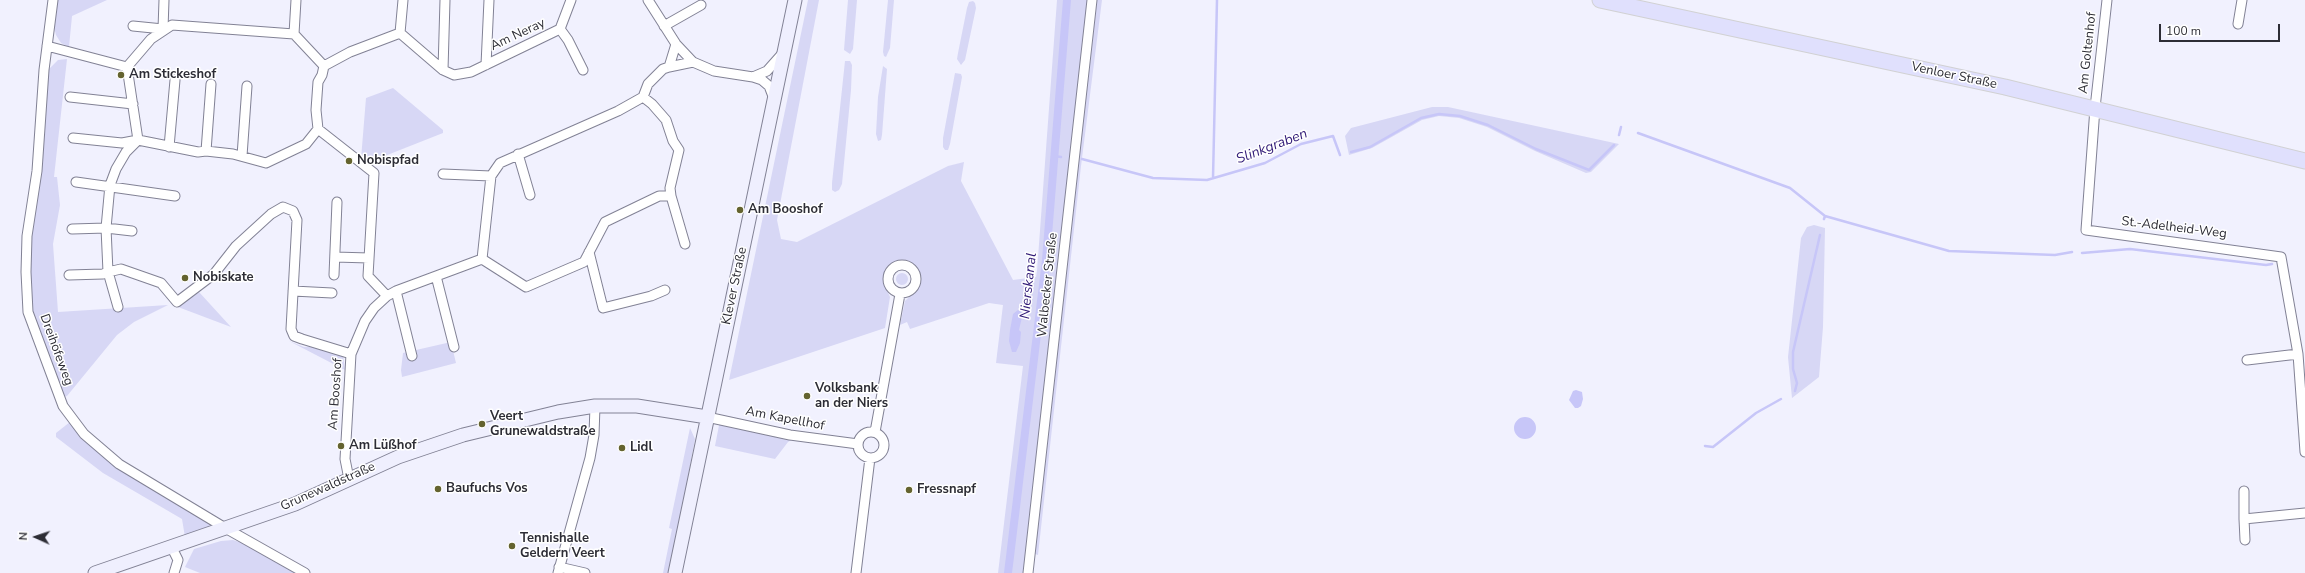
<!DOCTYPE html>
<html>
<head>
<meta charset="utf-8">
<style>
	body { margin:0 }
	#map { position:relative; width:2305px; height:573px; overflow:hidden; background:#f1f1fe; font-family:"Nunito Sans",sans-serif }
	canvas { display:block }
	.north { position:absolute; left:16px; top:517px; width:40px; height:40px; -webkit-text-stroke:3px #fff; paint-order:stroke; rotate:273deg; font-size:11px; font-weight:700; line-height:16px; text-align:center; color:#2d2d35 }
	.north::after { content:''; display:block; margin:auto; width:14px; height:18px; background:#2d2d35; clip-path:polygon(50% 0,100% 100%,50% 72%,0 100%) }
	.scale { position:absolute; left:2159px; top:24px; width:121px; height:18px; box-sizing:border-box; border:2px solid #2d2d35; border-top:0; padding-left:5px; font-size:12px; line-height:14px; white-space:nowrap; color:#2d2d35; -webkit-text-stroke:3px #fff; paint-order:stroke }
</style>
</head>
<body>
<div id="map">
<canvas width="2305" height="573"></canvas>
<div class="north">N</div>
<div class="scale">100 m</div>
</div>
<script>
const c = document.querySelector('canvas').getContext('2d');
c.lineJoin = 'round';
function fill(path, color) { c.fillStyle = color; c.fill(path, 'evenodd'); }
const toPath = rows => new Path2D(rows.map(r => 'M' + r).join(''));
function stroke(path, color, width, dash) { c.strokeStyle = color; c.lineWidth = width; c.lineCap = dash ? 'butt' : 'round'; c.setLineDash(dash || []); c.stroke(path); }
function label(font, color, halo, rows, align = 'center') {
  c.font = font + ' "Nunito Sans",sans-serif'; c.lineWidth = 3; c.setLineDash([]); c.textBaseline = 'middle'; c.strokeStyle = halo; c.fillStyle = color; for (const [text, x, y, turn = 0] of rows) {
    c.save(); c.translate(x, y); c.rotate((+turn || 0) * Math.PI / 180); c.textAlign = isNaN(turn) ? turn : align; if (halo) c.strokeText(text, 0, 0); c.fillText(text, 0, 0); c.restore();
  }
}
fill(toPath([
	[55,0,107,0,72,16,69,47,61,43,56,35,53,23],
	[808,0,819,0,777,220,781,239,797,242,948,166,964,162,961,181,1013,280,1036,277,1037,271,1057,0,1088,0,1024,573,998,573,1023,366,996,363,1003,305,989,303,910,329,907,322,900,325,905,301,918,288,920,277,912,264,905,261,897,261,887,267,883,277,884,284,890,297,885,328,729,380],
	[848,0,857,0,853,49,850,54,844,50],
	[888,0,894,0,890,48,886,57,884,56,883,52],
	[1097,0,1102,0,1081,166,1038,555,1035,554],
	[973,1,975,3,976,8,965,60,961,65,957,59,958,53,967,8,969,2],
	[67,59,54,177,57,177,60,205,53,244,58,312,168,305,134,322,117,335,67,396,63,397,32,311,30,241,48,70,58,60],
	[845,61,850,61,852,65,851,90,842,184,839,190,835,192,832,190,832,183],
	[883,66,887,69,882,135,881,140,878,141,876,134,878,97],
	[955,73,961,74,962,77,950,144,948,150,945,150,943,147,943,138],
	[393,88,443,130,443,133,367,163,361,159,366,98],
	[1432,107,1448,107,1619,144,1591,172,1586,173,1535,151,1487,127,1459,118,1439,116,1422,120,1372,148,1349,155,1345,136,1351,128],
	[1814,225,1825,228,1823,327,1819,377,1792,398,1788,357,1801,238,1807,227],
	'896 279a6 6 0 1 1 12 0a6 6 0 1 1-12 0Z',
	[199,292,231,327,178,307],
	[289,341,304,347,319,346,343,355,345,370],
	[451,342,456,363,402,377,401,370,403,353],
	[720,420,798,436,788,442,775,459,715,446],
	[70,422,82,436,213,523,214,528,185,537,182,519,103,473,56,437,56,433],
	[690,428,695,439,678,530,669,573,663,573,672,529,669,528],
	[233,540,248,545,299,573,200,573,185,567,194,549,221,541]
]), '#d7d7f5');
fill(toPath([
	[1018,310,1023,313,1019,330,1021,332,1020,343,1016,352,1012,352,1009,341,1010,330,1013,314],
	[1576,390,1582,392,1583,399,1581,406,1578,408,1575,408,1569,400,1573,391],
	'1514 428a11 11 0 1 1 22 0a11 11 0 1 1-22 0Z'
]), '#c7c6f8');
stroke(toPath([
	[1638,133,1790,188,1825,216,1824,219],
	[1619,135,1621,127],
	[1351,152,1370,147,1421,118,1439,114,1460,116,1488,125,1536,149,1589,170,1614,145],
	[1054,156,1061,157],
	[1082,159,1153,178,1207,180,1265,163,1301,144,1333,136,1340,155],
	[1213,178,1217,0],
	[1825,216,1949,251,2055,255,2072,252],
	[2082,253,2130,249,2266,265,2272,264],
	[1795,391,1797,383,1793,369,1793,352,1820,235],
	[1705,446,1713,447,1756,413,1781,399]
]), '#c7c6f8', 2.5);
stroke(toPath([
	[1008,573,1046,260,1067,0]
]), '#c7c6f8', 8);
const street = toPath([
	[53,0,44,70,37,171,27,236,26,272,28,312,63,406,84,434,119,464,227,529,305,573],
	[403,0,400,33,443,70,454,75,471,72,560,29,571,0],
	[648,0,676,44,693,62,714,71,753,77,762,80,769,86,774,99],
	[2107,0,2095,108,2086,230,2281,257,2298,354,2305,452],
	[2238,24,2242,0],
	[133,26,163,29,164,0],
	[664,26,701,5],
	[560,29,568,40,583,70],
	[294,34,296,0],
	[47,46,127,67],
	[486,65,489,0],
	[127,67,138,140,198,152,206,151,233,154,266,163,306,144,318,129,316,110,318,82,322,75,324,66],
	[127,67,151,39,172,25,294,34,324,66,350,52,400,33],
	[669,67,693,62],
	[443,70,445,0],
	[753,77,767,71,783,53],
	[70,97,133,104],
	[318,129,374,173,368,276,387,296],
	[73,138,122,143,138,140],
	[138,140,126,152,116,169,110,185,106,228,108,272,121,269,161,283,177,302,214,274,236,246,271,214,283,207,293,211,297,220,291,329,294,336,302,339,351,354],
	[169,147,175,80],
	[206,151,211,84],
	[518,154,530,195],
	[242,156,247,86],
	[443,174,491,176],
	[76,182,175,196],
	[671,196,685,244],
	[72,229,106,228,132,231],
	[589,252,603,308,651,296,665,290],
	[335,257,369,258],
	[482,259,526,287,584,262,605,222,659,196,671,196,670,188,679,150,673,141,666,120,652,104,643,97],
	'888 279a14 14 0 1 1 28 0a14 14 0 1 1-28 0Z',
	[69,275,103,274,108,272,118,307],
	[334,275,337,202],
	[436,276,454,347],
	[293,291,332,293],
	[396,291,412,356],
	[2247,360,2298,354],
	[707,417,790,435,858,444],
	'858 445a13 13 0 1 1 26 0a13 13 0 1 1-26 0Z',
	[875,432,900,294],
	[349,479,345,459,351,354,365,321,374,308,387,296,396,291,482,259,491,176,500,163,618,111,643,97,648,84,663,69,669,67,676,44],
	[2244,491,2244,519,2305,513],
	[2244,519,2245,540],
	[171,546,178,560,174,573],
	[559,567,585,573],
	[558,573,590,458,594,435,595,406],
	[856,573,870,458],
	[1028,573,1092,0]
]);
const secondary = toPath([
	[95,573,295,504,398,457,463,435,558,412,595,406,637,406,707,417],
	[675,573,795,0]
]);
const primary = toPath([
	[1600,0,2005,87,2305,161]
]);
stroke(street, '#828295', 11);
stroke(secondary, '#828295', 15);
stroke(primary, '#d1d1d3', 17);
stroke(street, '#fff', 9);
stroke(secondary, '#efeffe', 13);
stroke(primary, '#e0e0fd', 15);
for (const [x, y, r, color] of [
	[121,75,4,"#64632f"],
	[349,161,4,"#64632f"],
	[740,210,4,"#64632f"],
	[185,278,4,"#64632f"],
	[807,396,4,"#64632f"],
	[482,424,4,"#64632f"],
	[341,446,4,"#64632f"],
	[622,448,4,"#64632f"],
	[438,489,4,"#64632f"],
	[909,490,4,"#64632f"],
	[512,546,4,"#64632f"]
]) { const dot = new Path2D(); dot.arc(x, y, r, 0, 2 * Math.PI); c.fillStyle = color; c.fill(dot); stroke(dot, '#fff', 1.5); }
label('13px', '#2d2d35', '#fff', [
	["Am Neray",518,35,-25],
	["Am Goltenhof",2088,53,-84],
	["Venloer Straße",1954,76,12],
	["St.-Adelheid-Weg",2174,228,7],
	["Walbecker Straße",1048,285,-84],
	["Klever Straße",735,286,-78],
	["Dreihöfeweg",56,350,70],
	["Am Booshof",336,394,-86],
	["Am Kapellhof",785,419,11],
	["Grunewaldstraße",328,487,-24]
]);
label('bold 13px', '#2d2d35', '#fff', [
	["Am Stickeshof",129,75],
	["Nobispfad",357,161],
	["Am Booshof",748,210],
	["Nobiskate",193,278],
	["Volksbank",815,389],
	["an der Niers",815,404],
	["Veert",490,417],
	["Grunewaldstraße",490,432],
	["Am Lüßhof",349,446],
	["Lidl",630,448],
	["Baufuchs Vos",446,489],
	["Fressnapf",917,490],
	["Tennishalle",520,539],
	["Geldern Veert",520,554]
], 'left');
label('italic 14px', '#311b77', '#fff', [
	["Slinkgraben",1272,147,-21],
	["Nierskanal",1029,286,-84]
]);
</script>
</body>
</html>
